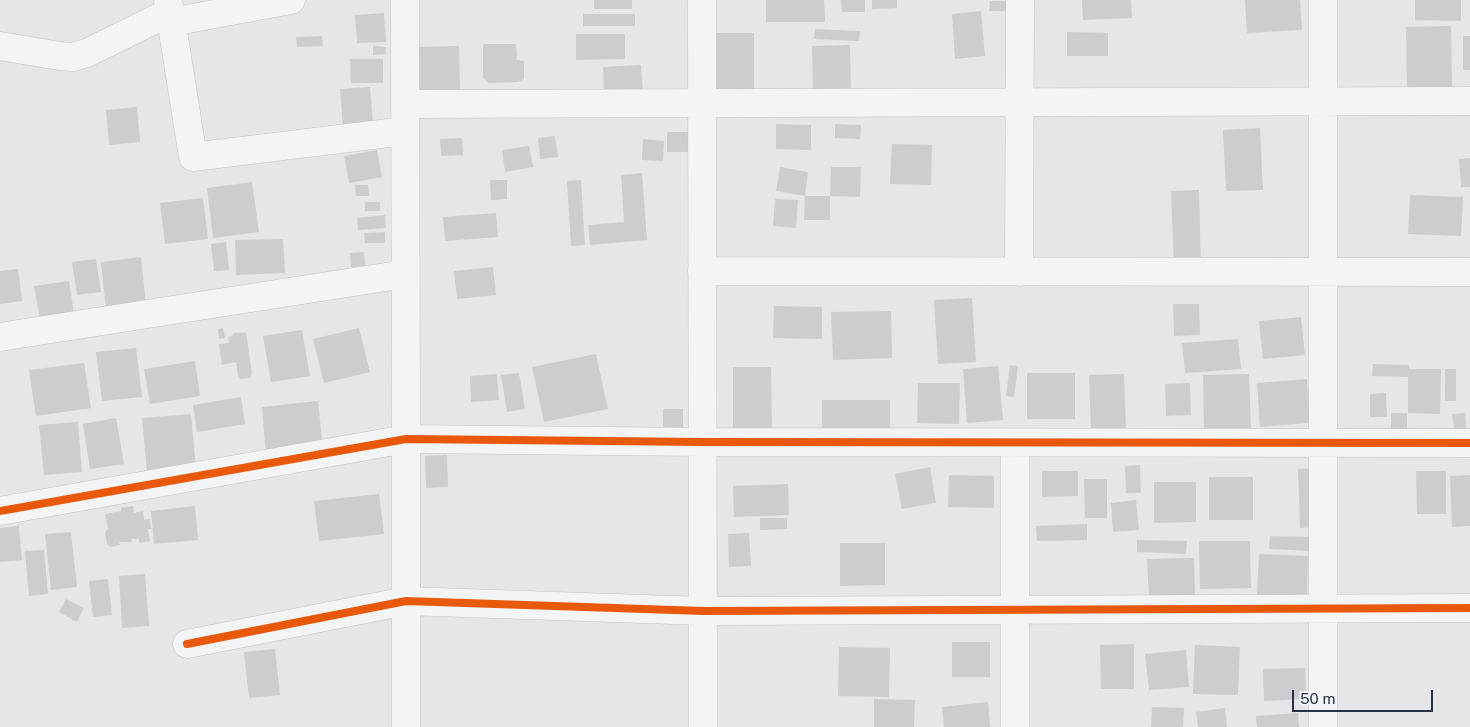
<!DOCTYPE html>
<html>
<head>
<meta charset="utf-8">
<style>
	body { margin:0 }
	#map { position:relative; width:1470px; height:727px; overflow:hidden; background:#e4e6e9; font-family:"Public Sans",sans-serif }
	canvas { display:block }
	.scale { position:absolute; left:1292px; top:690px; width:141px; height:22px; box-sizing:border-box; border:2px solid #293143; border-top:0; padding-left:6px; font-size:15px; line-height:18px; white-space:nowrap; color:#293143; -webkit-text-stroke:4px #f1f4f8; paint-order:stroke }
</style>
</head>
<body>
<div id="map">
<canvas width="1470" height="727"></canvas>
<div class="scale">50 m</div>
</div>
<script>
const c = document.querySelector('canvas').getContext('2d');
c.lineJoin = 'round';
function fill(path, color) { c.fillStyle = color; c.fill(path, 'evenodd'); }
const toPath = rows => new Path2D(rows.map(r => 'M' + r).join(''));
function stroke(path, color, width, dash) { c.strokeStyle = color; c.lineWidth = width; c.lineCap = dash ? 'butt' : 'round'; c.setLineDash(dash || []); c.stroke(path); }
fill(toPath([
	[594,0,632,0,632,9,594,9],
	[766,0,824,0,825,22,766,22],
	[841,0,865,0,865,12,842,12],
	[872,0,897,0,897,8,872,9],
	[1082,0,1131,0,1132,18,1083,20],
	[1245,0,1300,0,1302,30,1247,33],
	[1415,0,1461,0,1461,21,1415,20],
	[990,1,1009,1,1009,11,989,11],
	[981,11,985,56,955,59,952,14],
	[384,13,386,42,357,43,355,15],
	[583,14,635,14,635,26,583,26],
	[1451,26,1452,87,1407,88,1406,27],
	[815,29,860,31,859,41,814,39],
	[1067,32,1108,33,1108,56,1067,56],
	[710,33,754,33,754,93,710,93],
	[576,34,625,34,625,59,576,60],
	[322,36,323,46,297,47,296,37],
	[1463,36,1470,36,1470,70,1463,70],
	[483,44,516,44,517,60,524,61,524,79,518,82,489,83,483,78],
	[850,45,851,88,813,89,812,46],
	[373,46,386,47,386,54,373,55],
	[459,46,460,94,416,96,415,47],
	[350,59,383,59,383,83,351,83],
	[641,65,643,94,604,95,603,67],
	[370,87,373,125,343,127,340,89],
	[137,107,140,142,109,145,106,110],
	[776,124,811,125,811,150,776,149],
	[835,124,861,125,860,139,835,138],
	[1260,128,1263,190,1226,191,1223,130],
	[667,132,691,132,691,152,667,152],
	[555,136,558,157,540,159,538,138],
	[462,138,463,155,441,156,440,139],
	[643,139,664,141,663,161,642,160],
	[892,144,932,145,931,185,890,184],
	[529,146,533,167,505,172,502,150],
	[377,150,382,177,349,183,344,156],
	[1470,158,1470,187,1461,187,1459,159],
	[780,167,808,172,805,196,776,191],
	[831,167,861,167,860,197,830,196],
	[642,173,647,240,590,245,588,225,624,222,621,175],
	[490,180,507,180,507,199,491,200],
	[581,180,585,245,571,246,567,181],
	[252,182,259,232,213,238,207,188],
	[355,185,368,185,369,196,356,196],
	[1199,190,1201,265,1174,266,1171,191],
	[1410,195,1463,197,1461,236,1408,234],
	[805,196,830,196,830,220,804,220],
	[203,198,208,239,165,244,160,203],
	[775,199,798,200,796,228,773,226],
	[365,202,380,202,380,211,365,211],
	[496,213,498,237,445,241,443,217],
	[385,215,386,228,358,230,357,218],
	[385,232,385,243,365,243,364,233],
	[283,239,285,273,236,275,235,240],
	[226,242,229,270,214,271,211,244],
	[364,252,365,266,351,267,350,253],
	[141,257,146,305,106,309,101,262],
	[96,259,101,292,77,295,72,262],
	[493,267,496,295,457,299,454,271],
	[18,269,22,301,0,304,0,271],
	[69,281,74,314,40,319,34,286],
	[972,298,976,362,938,364,934,300],
	[1173,304,1199,304,1200,335,1174,336],
	[774,306,822,307,822,339,773,338],
	[891,311,892,358,833,360,831,312],
	[1301,317,1305,355,1263,359,1259,321],
	[223,328,225,338,219,339,218,329],
	[359,328,370,372,324,383,313,339],
	[302,330,310,376,271,382,263,336],
	[246,332,252,374,250,378,241,379,238,376,236,362,222,365,219,344,229,343,228,337,232,336,234,333],
	[1238,339,1241,369,1185,373,1182,343],
	[136,348,142,397,102,401,96,352],
	[596,354,608,409,544,422,532,367],
	[195,361,200,396,150,404,144,369],
	[84,363,91,408,36,416,29,370],
	[1373,364,1409,365,1409,369,1441,369,1440,414,1408,413,1408,377,1372,376],
	[1010,365,1018,366,1014,397,1006,396],
	[998,366,1003,420,967,423,963,369],
	[733,367,771,367,772,432,733,432],
	[1445,369,1456,369,1456,401,1445,401],
	[519,373,525,409,507,412,501,375],
	[1027,373,1075,373,1075,419,1027,419],
	[497,374,499,400,471,402,470,376],
	[1124,374,1126,430,1091,431,1089,375],
	[1249,374,1251,428,1204,429,1203,375],
	[1307,379,1310,423,1260,427,1257,383],
	[918,383,960,383,959,424,917,423],
	[1190,383,1191,415,1166,416,1165,384],
	[1386,393,1387,417,1370,417,1370,394],
	[241,397,245,424,197,432,193,405],
	[822,400,890,400,890,430,822,430],
	[318,401,323,449,266,455,262,407],
	[663,409,683,409,683,432,663,432],
	[1391,413,1407,413,1407,429,1391,429],
	[1465,413,1466,428,1454,429,1452,414],
	[191,414,196,468,147,472,142,418],
	[116,418,124,464,90,469,83,424],
	[78,422,82,472,44,475,39,425],
	[447,455,448,487,426,488,425,456],
	[1140,465,1141,493,1126,493,1125,466],
	[930,467,936,503,902,509,895,474],
	[1318,468,1321,527,1300,528,1298,469],
	[1042,471,1078,471,1078,496,1042,497],
	[1416,471,1446,471,1446,514,1417,514],
	[949,475,994,476,994,508,948,507],
	[1470,475,1470,526,1452,527,1450,476],
	[1209,477,1253,477,1253,520,1209,520],
	[1084,479,1107,479,1107,518,1085,518],
	[1154,482,1196,482,1196,522,1154,523],
	[788,484,789,515,734,517,733,486],
	[379,494,384,534,319,541,314,501],
	[1136,500,1139,530,1113,532,1111,503],
	[133,506,134,513,143,511,144,520,150,519,151,529,148,529,150,541,139,543,139,538,131,539,132,542,119,542,120,545,110,547,107,544,105,532,108,529,105,514,121,511,121,508],
	[195,506,198,540,154,544,151,511],
	[760,518,787,518,787,529,760,530],
	[1087,524,1087,540,1037,541,1036,526],
	[19,526,22,560,0,562,0,528],
	[71,532,77,587,51,590,45,534],
	[749,533,751,566,729,567,728,534],
	[1270,536,1311,537,1310,551,1269,549],
	[1137,540,1187,541,1186,554,1137,552],
	[1199,541,1250,541,1251,588,1200,589],
	[840,543,885,543,885,585,840,586],
	[44,550,48,594,29,596,25,551],
	[1259,554,1308,556,1307,597,1257,595],
	[1194,558,1195,597,1149,599,1147,559],
	[145,574,149,626,122,628,119,576],
	[108,579,112,615,93,617,89,581],
	[66,599,84,608,77,622,59,612],
	[952,642,990,642,990,677,952,677],
	[1134,644,1134,689,1101,689,1100,645],
	[1195,645,1240,647,1238,695,1193,694],
	[839,647,890,648,889,697,838,696],
	[275,649,280,695,249,698,244,652],
	[1186,650,1189,687,1149,690,1145,654],
	[1305,668,1306,699,1264,701,1263,669],
	[874,699,915,700,914,727,874,727],
	[988,702,990,727,944,727,942,707],
	[1152,707,1184,708,1183,727,1151,727],
	[1225,708,1227,727,1198,727,1196,712],
	[1298,713,1299,727,1257,727,1256,716]
]), '#cbcdd1');
const minor = toPath([
	[168,0,193,157,405,131],
	[405,0,406,439,406,727],
	[702,0,703,727],
	[171,22,291,0],
	[0,46,60,56,73,57,87,53,170,12],
	[405,104,1470,101],
	[702,271,1470,272],
	[1019,272,1020,0],
	[0,337,405,274],
	[1015,443,1015,727],
	[0,511,406,439,703,442,1470,443],
	[187,644,406,601,703,611,1470,608],
	[1323,727,1323,0]
]);
stroke(minor, '#c1c3c7', 29);
stroke(minor, '#f3f4f6', 28);
stroke(toPath([
	[0,511,406,439,703,442,1470,443],
	[187,644,406,601,703,611,1470,608]
]), '#e8590c', 8);
</script>
</body>
</html>
